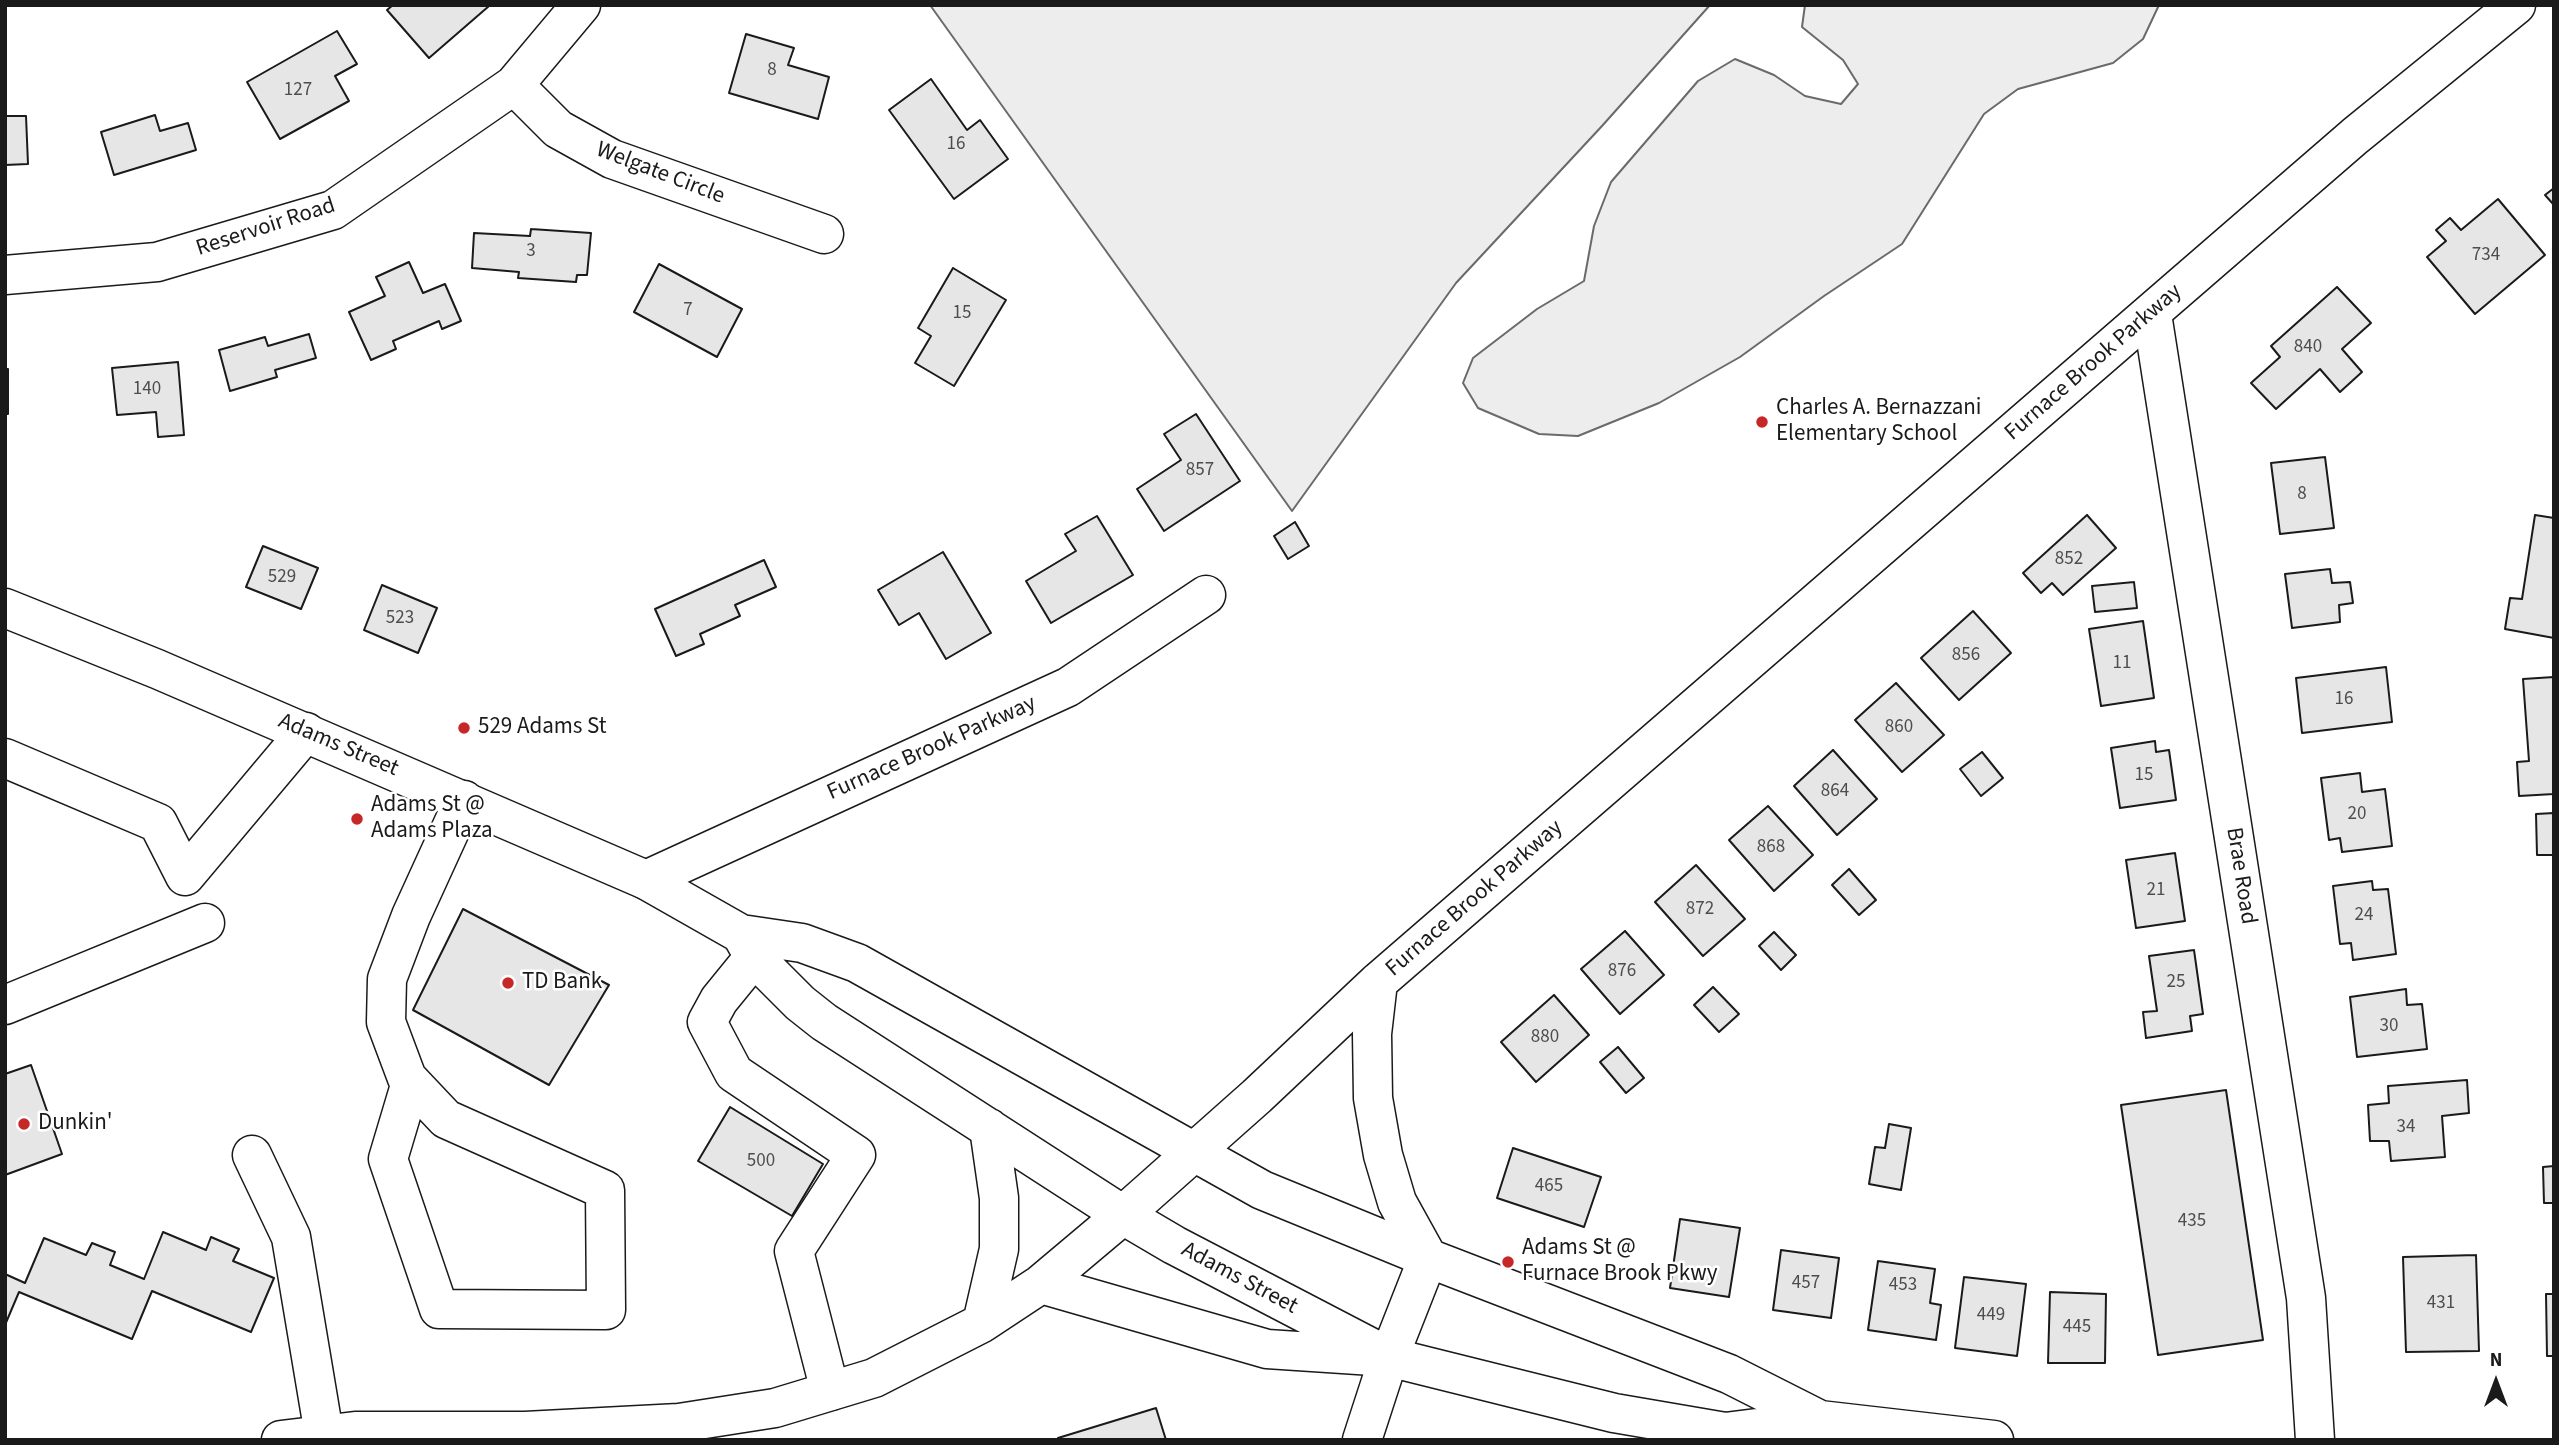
<!DOCTYPE html>
<html>
<head>
<meta charset="utf-8">
<style>
	body { margin:0 }
	#map { position:relative; width:2559px; height:1445px; overflow:hidden; background:#fff; font-family:"Source Sans 3",sans-serif }
	canvas { display:block }
	.frame { position:absolute; inset:0; border:7px solid #1a1a1a; pointer-events:none }
	.north { position:absolute; left:2461px; top:1347px; width:70px; height:70px; -webkit-text-stroke:5px #fff; paint-order:stroke; rotate:0deg; font-size:19px; font-weight:700; line-height:28px; text-align:center; color:#1a1a1a }
	.north::after { content:''; display:block; margin:auto; width:24px; height:32px; background:#1a1a1a; clip-path:polygon(50% 0,100% 100%,50% 72%,0 100%) }
</style>
</head>
<body>
<div id="map">
<canvas width="2559" height="1445"></canvas>
<div class="frame"></div>
<div class="north">N</div>
</div>
<script>
const c = document.querySelector('canvas').getContext('2d');
c.lineJoin = 'round';
function fill(path, color) { c.fillStyle = color; c.fill(path, 'evenodd'); }
const toPath = rows => new Path2D(rows.map(r => 'M' + r).join(''));
function stroke(path, color, width, dash) { c.strokeStyle = color; c.lineWidth = width; c.lineCap = dash ? 'butt' : 'round'; c.setLineDash(dash || []); c.stroke(path); }
function label(font, color, halo, rows, align = 'center') {
  c.font = font + ' "Source Sans 3",sans-serif'; c.lineWidth = 5; c.setLineDash([]); c.textBaseline = 'middle'; c.strokeStyle = halo; c.fillStyle = color; for (const [text, x, y, turn = 0] of rows) {
    c.save(); c.translate(x, y); c.rotate((+turn || 0) * Math.PI / 180); c.textAlign = isNaN(turn) ? turn : align; if (halo) c.strokeText(text, 0, 0); c.fillText(text, 0, 0); c.restore();
  }
}
const green = toPath([
	[930,5,1710,5,1602,126,1456,283,1292,511,930,5],
	[1805,5,2159,5,2143,39,2113,63,2018,89,1984,114,1902,244,1824,296,1740,357,1659,403,1578,436,1539,434,1478,408,1463,383,1473,358,1537,309,1584,281,1594,226,1611,182,1698,81,1735,59,1774,75,1805,96,1841,104,1858,84,1843,60,1802,27,1805,5]
]);
fill(green, '#ededed');
stroke(green, '#6a6a6a', 2);
const building = toPath([
	[393,5,488,5,489,6,429,58,387,10,393,5],
	[337,31,357,64,335,76,349,101,280,139,247,82,337,31],
	[746,34,794,48,788,65,829,77,818,119,729,93,746,34],
	[931,79,967,130,980,120,1008,159,954,199,889,110,931,79],
	[155,115,160,131,188,123,196,150,114,175,101,132,155,115],
	[5,116,26,116,28,164,5,165,5,116],
	[2554,188,2554,205,2545,195,2554,188],
	[2498,199,2545,255,2475,314,2427,257,2446,241,2436,230,2450,218,2461,230,2498,199],
	[531,229,591,233,587,275,577,275,576,282,518,278,519,272,472,268,474,233,530,236,531,229],
	[409,262,423,293,445,284,461,321,442,329,439,321,393,341,396,349,371,360,349,312,385,296,376,277,409,262],
	[659,264,742,309,717,357,634,312,659,264],
	[953,268,1006,300,954,386,915,363,931,336,918,328,953,268],
	[2337,287,2371,323,2342,349,2362,372,2340,392,2320,369,2276,409,2251,383,2280,357,2271,346,2337,287],
	[309,334,316,358,275,370,277,377,230,391,219,350,265,337,268,346,309,334],
	[178,362,184,435,158,437,156,412,117,415,112,368,178,362],
	[5,369,8,369,8,414,5,414,5,369],
	[1196,414,1240,481,1164,531,1137,489,1181,460,1164,434,1196,414],
	[2325,457,2334,528,2280,534,2271,463,2325,457],
	[2087,515,2116,548,2063,595,2052,583,2041,593,2023,573,2087,515],
	[2535,515,2554,518,2554,638,2505,629,2510,598,2522,599,2535,515],
	[1097,516,1133,575,1051,623,1026,581,1076,551,1065,534,1097,516],
	[1295,522,1309,546,1288,559,1274,536,1295,522],
	[263,546,318,568,301,609,246,587,263,546],
	[943,552,991,633,946,659,919,613,899,625,878,590,943,552],
	[764,560,776,587,735,605,740,616,700,634,704,644,676,656,655,609,764,560],
	[2330,569,2332,583,2350,582,2353,603,2339,605,2340,622,2292,628,2285,574,2330,569],
	[2134,582,2137,608,2095,612,2092,586,2134,582],
	[382,585,437,608,418,653,364,630,382,585],
	[1973,611,2011,653,1959,700,1921,658,1973,611],
	[2143,621,2154,698,2101,706,2089,629,2143,621],
	[2386,667,2392,722,2302,733,2296,678,2386,667],
	[2554,677,2554,794,2519,796,2517,762,2529,761,2523,679,2554,677],
	[1896,683,1944,735,1902,772,1855,720,1896,683],
	[2155,741,2156,752,2169,750,2176,800,2120,808,2111,748,2155,741],
	[1833,750,1877,799,1837,835,1794,786,1833,750],
	[1982,752,2003,778,1981,796,1960,769,1982,752],
	[2360,773,2362,792,2385,789,2392,846,2342,852,2340,838,2329,840,2321,778,2360,773],
	[1768,806,1813,855,1774,891,1729,840,1768,806],
	[2554,813,2554,855,2537,855,2536,814,2554,813],
	[2175,853,2185,921,2136,928,2126,860,2175,853],
	[1696,865,1745,919,1703,956,1655,902,1696,865],
	[1849,869,1876,900,1859,915,1832,885,1849,869],
	[2372,881,2373,890,2388,889,2396,954,2353,960,2351,943,2340,944,2333,886,2372,881],
	[463,909,609,985,549,1085,413,1010,463,909],
	[1625,931,1664,975,1620,1014,1581,969,1625,931],
	[1774,932,1796,955,1781,970,1759,946,1774,932],
	[2194,950,2203,1014,2190,1016,2192,1031,2146,1038,2143,1012,2157,1011,2149,956,2194,950],
	[1713,987,1739,1014,1719,1032,1694,1005,1713,987],
	[2406,989,2407,1005,2422,1004,2427,1049,2357,1057,2350,997,2406,989],
	[1554,995,1589,1035,1536,1082,1501,1042,1554,995],
	[1618,1047,1644,1078,1626,1093,1600,1062,1618,1047],
	[31,1065,62,1154,5,1175,5,1074,31,1065],
	[2467,1080,2469,1113,2442,1116,2445,1157,2391,1161,2389,1141,2370,1141,2368,1105,2389,1103,2388,1086,2467,1080],
	[2226,1090,2263,1340,2158,1355,2121,1105,2226,1090],
	[730,1107,823,1164,792,1216,698,1161,730,1107],
	[1889,1124,1911,1128,1901,1190,1869,1184,1875,1147,1885,1148,1889,1124],
	[1513,1148,1601,1177,1584,1227,1497,1198,1513,1148],
	[2554,1166,2554,1203,2544,1203,2543,1167,2554,1166],
	[1680,1219,1740,1228,1729,1297,1670,1288,1680,1219],
	[163,1232,206,1250,211,1237,239,1249,233,1261,274,1278,251,1332,152,1291,132,1339,19,1292,5,1325,5,1274,25,1283,44,1238,86,1255,92,1243,115,1252,110,1265,144,1279,163,1232],
	[1781,1250,1839,1258,1831,1318,1773,1310,1781,1250],
	[2476,1255,2479,1351,2406,1352,2403,1257,2476,1255],
	[1878,1261,1935,1269,1930,1303,1941,1305,1936,1340,1868,1330,1878,1261],
	[1964,1277,2026,1284,2017,1356,1955,1348,1964,1277],
	[2050,1292,2106,1294,2105,1363,2048,1363,2050,1292],
	[2546,1294,2554,1294,2554,1356,2547,1356,2546,1294],
	[1156,1408,1166,1440,1058,1440,1058,1438,1156,1408]
]);
fill(building, '#e6e6e6');
stroke(building, '#1a1a1a', 2);
const minor = toPath([
	[514,85,558,129,612,159,824,234],
	[5,275,157,262,333,210,514,85,581,5],
	[2152,314,2306,1298,2315,1440],
	[5,758,158,823,185,876,306,732],
	[646,880,1068,687,1206,595],
	[754,957,719,1000,707,1022,734,1073,856,1155,794,1251,830,1391],
	[5,1005,205,923],
	[411,1082,388,1159,439,1309,606,1310,605,1190,446,1119,411,1082,407,1078,386,1022,387,979,411,916,464,800],
	[252,1155,291,1237,324,1434],
	[1362,1440,1389,1357,1428,1258]
]);
const major = toPath([
	[5,608,157,669,646,880,741,934,802,943,857,963,1262,1190,1428,1258,1729,1374,1820,1420],
	[741,934,754,957,800,1003,824,1022,1123,1215,1174,1245,1389,1357,1614,1413,1725,1432,1820,1420,1994,1440],
	[1378,982,1372,1034,1373,1098,1383,1155,1397,1202,1428,1258],
	[1041,1284,1267,1349,1373,1356],
	[982,1323,999,1249,999,1198,989,1128],
	[281,1440,355,1431,525,1431,679,1423,775,1408,874,1378,982,1323,1041,1284,1123,1215,1257,1096,1378,982,2355,136,2516,5]
]);
stroke(minor, '#1a1a1a', 41);
stroke(major, '#1a1a1a', 41);
stroke(minor, '#fff', 38);
stroke(major, '#fff', 38);
for (const [x, y, r, color] of [
	[1762,422,7,"#c62828"],
	[464,728,7,"#c62828"],
	[357,819,7,"#c62828"],
	[508,983,7,"#c62828"],
	[24,1124,7,"#c62828"],
	[1508,1262,7,"#c62828"]
]) { const dot = new Path2D(); dot.arc(x, y, r, 0, 2 * Math.PI); c.fillStyle = color; c.fill(dot); stroke(dot, '#fff', 2.5); }
label('19px', '#4d4d4d', null, [
	["8",772,71],
	["127",298,91],
	["16",956,145],
	["3",531,252],
	["734",2486,256],
	["7",688,311],
	["15",962,314],
	["840",2308,348],
	["140",147,390],
	["857",1200,471],
	["8",2302,495],
	["852",2069,560],
	["529",282,578],
	["523",400,619],
	["856",1966,656],
	["11",2122,664],
	["16",2344,700],
	["860",1899,728],
	["15",2144,776],
	["864",1835,792],
	["20",2357,815],
	["868",1771,848],
	["21",2156,891],
	["872",1700,910],
	["24",2364,916],
	["876",1622,972],
	["25",2176,983],
	["30",2389,1027],
	["880",1545,1038],
	["34",2406,1128],
	["500",761,1162],
	["465",1549,1187],
	["435",2192,1222],
	["457",1806,1284],
	["453",1903,1286],
	["431",2441,1304],
	["449",1991,1316],
	["445",2077,1328]
]);
label('23px', '#1a1a1a', '#fff', [
	["Welgate Circle",660,174,21],
	["Reservoir Road",266,228,-18],
	["Furnace Brook Parkway",2094,363,-41],
	["Adams Street",338,746,23],
	["Furnace Brook Parkway",932,749,-24],
	["Brae Road",2240,876,81],
	["Furnace Brook Parkway",1475,899,-41],
	["Adams Street",1239,1279,28]
]);
label('23px', '#1a1a1a', '#fff', [
	["Charles A. Bernazzani",1776,409],
	["Elementary School",1776,435],
	["529 Adams St",478,728],
	["Adams St @",371,806],
	["Adams Plaza",371,832],
	["TD Bank",522,983],
	["Dunkin'",38,1124],
	["Adams St @",1522,1249],
	["Furnace Brook Pkwy",1522,1275]
], 'left');
</script>
</body>
</html>
